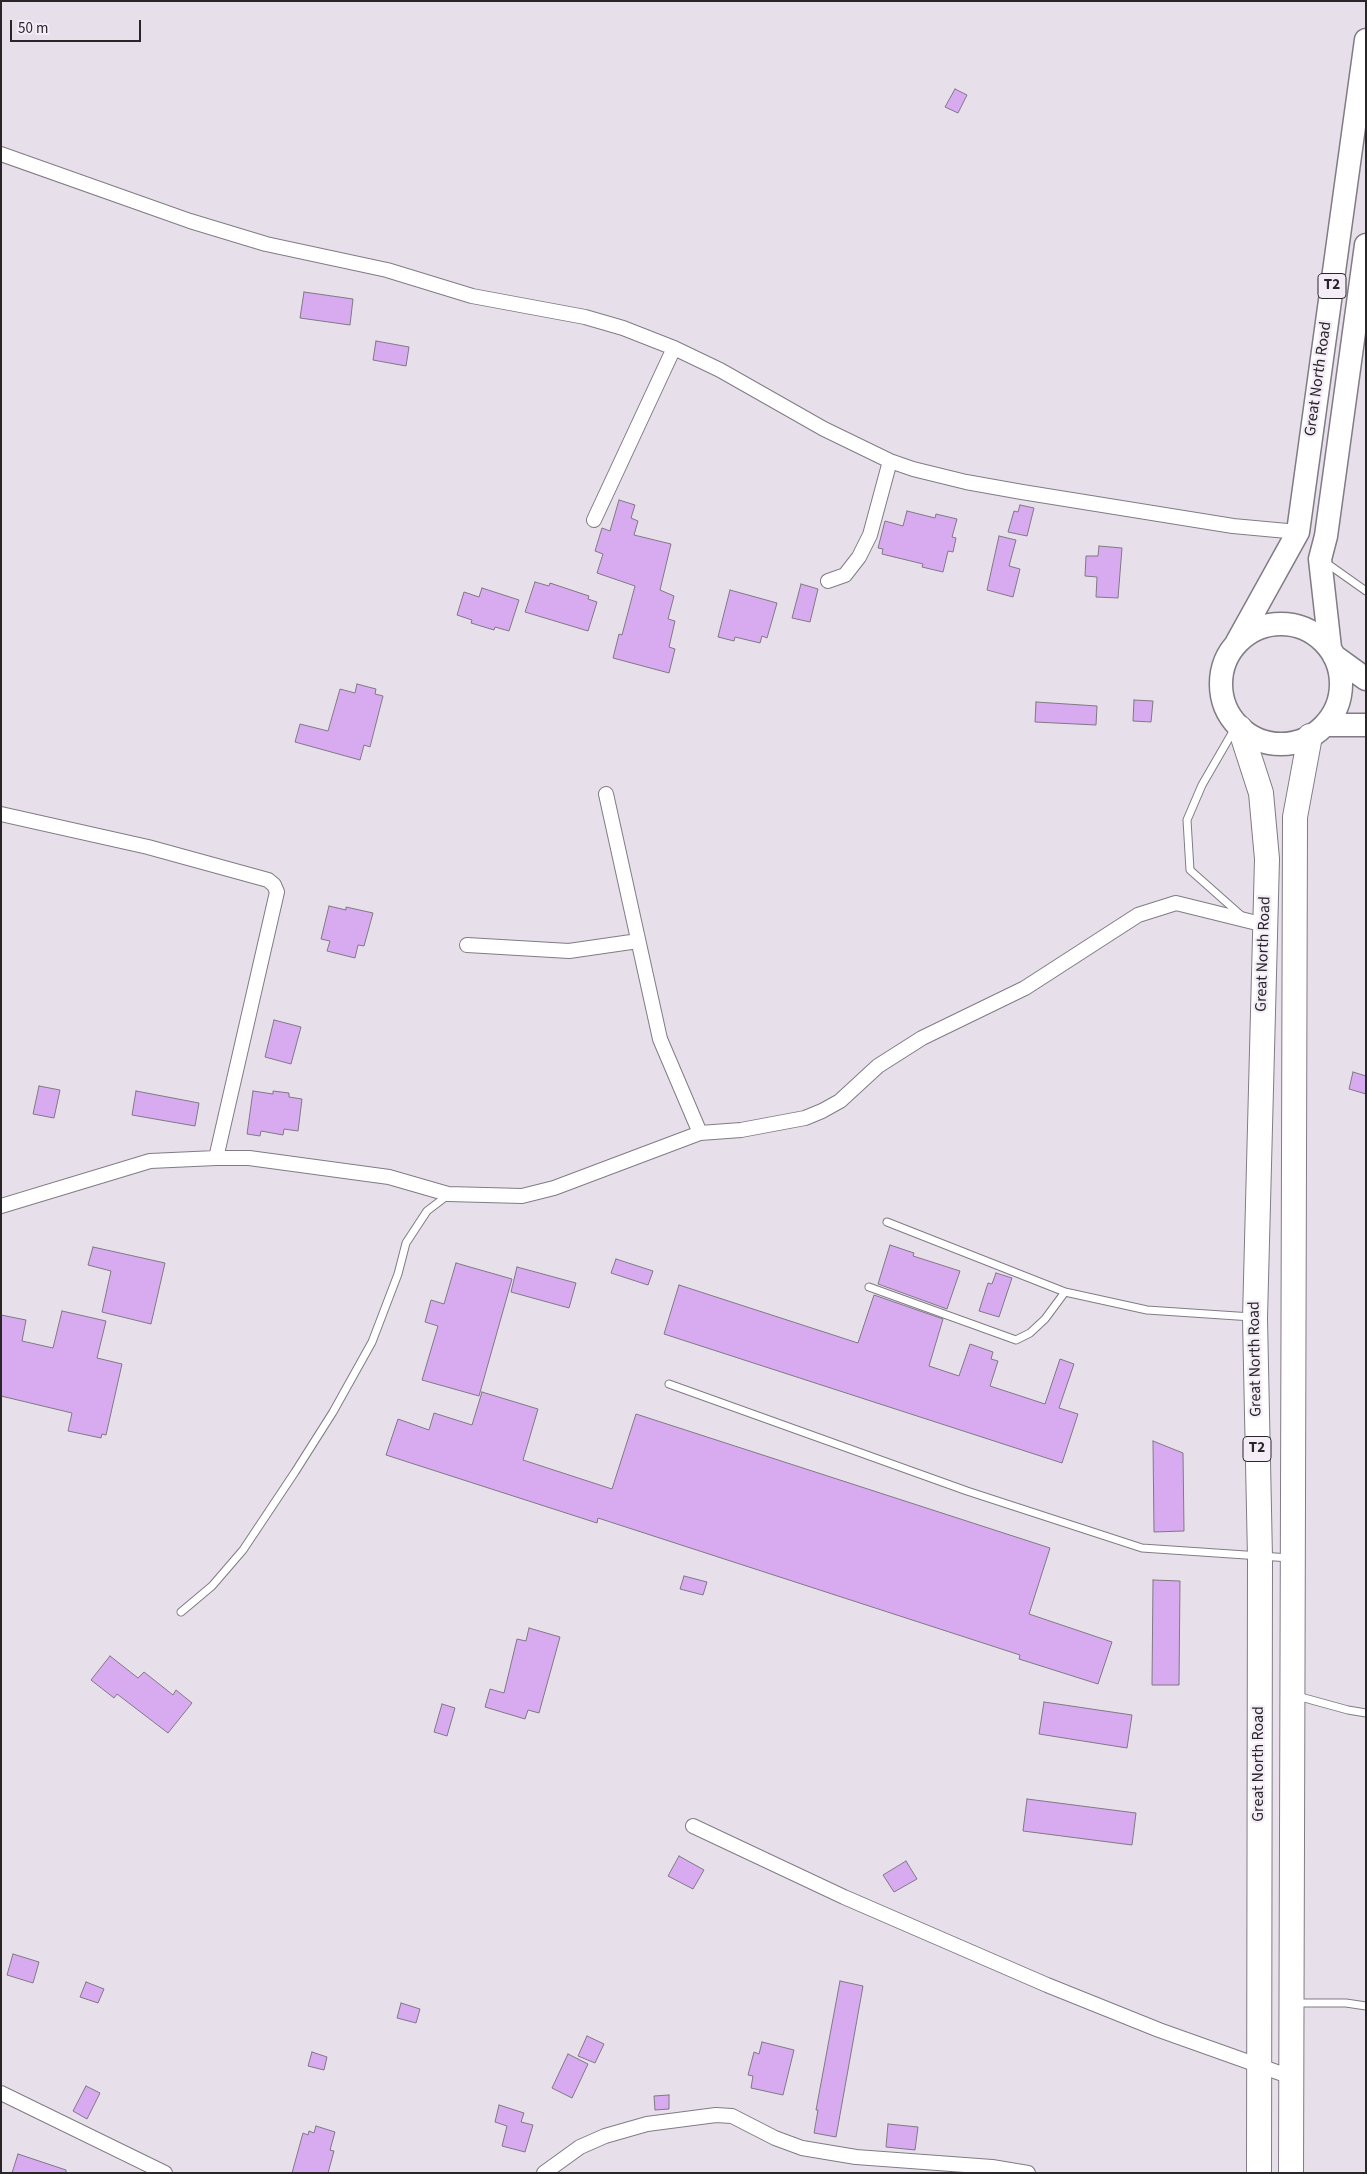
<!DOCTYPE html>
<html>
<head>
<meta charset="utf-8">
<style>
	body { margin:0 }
	#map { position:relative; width:1367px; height:2174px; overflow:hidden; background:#e7e0eb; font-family:"Source Sans 3",sans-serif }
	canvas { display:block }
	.frame { position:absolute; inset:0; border:2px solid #29262a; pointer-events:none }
	.scale { position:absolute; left:10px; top:20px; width:131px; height:22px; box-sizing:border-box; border:2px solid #29262a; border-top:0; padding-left:6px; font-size:15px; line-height:18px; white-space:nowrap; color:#29262a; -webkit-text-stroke:4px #f4edf8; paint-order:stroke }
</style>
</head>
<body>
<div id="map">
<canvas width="1367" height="2174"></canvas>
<div class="frame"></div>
<div class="scale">50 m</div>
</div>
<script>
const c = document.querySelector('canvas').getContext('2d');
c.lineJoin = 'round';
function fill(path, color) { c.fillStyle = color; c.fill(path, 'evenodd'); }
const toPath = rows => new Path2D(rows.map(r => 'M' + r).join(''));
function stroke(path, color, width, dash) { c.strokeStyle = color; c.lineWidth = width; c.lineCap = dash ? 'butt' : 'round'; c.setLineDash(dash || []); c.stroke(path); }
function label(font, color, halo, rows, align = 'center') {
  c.font = font + ' "Source Sans 3",sans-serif'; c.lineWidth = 4.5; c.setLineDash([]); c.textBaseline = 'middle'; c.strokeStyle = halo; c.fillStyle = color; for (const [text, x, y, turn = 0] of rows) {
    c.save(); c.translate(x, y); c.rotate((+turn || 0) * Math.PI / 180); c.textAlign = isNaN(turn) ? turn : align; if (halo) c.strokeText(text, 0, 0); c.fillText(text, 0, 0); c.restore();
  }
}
const building = toPath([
	[955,89,967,95,958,113,945,107,955,89],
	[304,292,353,299,350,325,300,318,304,292],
	[376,341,409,347,406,366,373,360,376,341],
	[619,500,635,505,631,518,638,521,634,535,671,544,660,590,674,596,668,619,675,621,669,647,675,649,669,673,613,658,619,634,622,635,635,586,597,573,603,554,595,551,602,528,610,531,619,500],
	[1020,505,1034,508,1027,536,1008,532,1014,511,1018,512,1020,505],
	[907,511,935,518,936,514,957,519,952,537,956,538,953,552,948,551,943,572,922,567,923,564,882,554,883,549,878,548,885,521,903,526,907,511],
	[999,536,1016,540,1009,566,1020,569,1013,597,987,590,999,536],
	[1099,546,1122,548,1118,598,1096,597,1097,577,1085,576,1086,556,1098,556,1099,546],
	[535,582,549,586,550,583,589,596,588,599,597,602,588,631,525,612,535,582],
	[801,584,818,589,810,622,792,618,801,584],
	[482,588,519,600,509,631,495,627,494,630,471,623,472,620,457,615,464,592,479,597,482,588],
	[730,590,777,603,767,638,762,636,760,643,735,637,734,641,718,637,730,590],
	[357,684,376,689,375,694,383,696,370,747,364,745,360,760,295,742,300,724,328,731,340,689,355,693,357,684],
	[1134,700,1153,701,1151,722,1133,721,1134,700],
	[1036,702,1097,706,1096,725,1035,722,1036,702],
	[329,906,346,910,346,907,373,913,364,946,358,945,355,958,327,951,330,941,321,939,329,906],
	[274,1020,301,1027,291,1064,265,1057,274,1020],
	[1353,1072,1366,1076,1366,1094,1349,1089,1353,1072],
	[39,1086,60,1090,54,1118,33,1114,39,1086],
	[136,1091,199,1103,195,1126,132,1115,136,1091],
	[253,1091,273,1094,273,1091,289,1093,289,1097,302,1099,298,1131,284,1129,283,1135,261,1131,260,1136,247,1134,253,1091],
	[890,1245,914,1253,913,1256,960,1271,947,1309,878,1284,890,1245],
	[93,1247,165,1263,151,1324,102,1312,111,1271,88,1265,93,1247],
	[616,1259,653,1271,648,1285,611,1273,616,1259],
	[456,1263,512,1279,479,1396,422,1380,438,1326,425,1322,431,1300,444,1304,456,1263],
	[517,1267,576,1283,569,1308,511,1292,517,1267],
	[996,1273,1012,1278,999,1317,979,1311,988,1283,992,1284,996,1273],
	[679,1285,858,1343,874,1295,943,1319,929,1366,959,1376,970,1344,993,1352,991,1359,998,1361,990,1386,1045,1404,1060,1359,1074,1364,1059,1408,1078,1414,1062,1463,664,1334,679,1285],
	[62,1311,106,1321,97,1358,122,1364,106,1435,102,1434,101,1438,68,1431,72,1413,1,1396,1,1315,26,1320,22,1341,53,1348,62,1311],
	[482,1392,538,1409,523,1460,612,1489,636,1414,1050,1548,1029,1614,1112,1642,1098,1684,1019,1659,1020,1655,598,1518,597,1523,386,1455,398,1419,429,1430,434,1413,472,1425,482,1392],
	[1153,1441,1183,1453,1184,1531,1154,1532,1153,1441],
	[684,1576,707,1582,703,1595,680,1589,684,1576],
	[1153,1580,1180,1581,1179,1685,1152,1685,1153,1580],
	[529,1628,560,1637,539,1713,528,1710,525,1719,485,1707,490,1689,504,1693,517,1639,526,1641,529,1628],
	[110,1656,138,1678,144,1672,173,1695,176,1690,192,1703,168,1733,117,1694,114,1698,91,1680,110,1656],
	[1044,1702,1132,1715,1127,1748,1039,1734,1044,1702],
	[442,1704,455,1708,447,1736,434,1732,442,1704],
	[1027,1799,1136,1813,1132,1845,1023,1831,1027,1799],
	[679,1856,704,1870,693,1889,668,1876,679,1856],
	[906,1861,917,1879,894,1892,883,1875,906,1861],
	[13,1954,39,1962,33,1983,7,1975,13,1954],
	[840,1981,863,1986,836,2137,814,2133,818,2110,816,2110,840,1981],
	[86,1982,104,1989,98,2003,80,1997,86,1982],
	[401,2003,420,2009,416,2023,397,2018,401,2003],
	[587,2036,604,2044,595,2063,578,2056,587,2036],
	[762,2042,794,2050,783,2095,751,2088,753,2076,748,2075,754,2052,759,2054,762,2042],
	[312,2052,327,2057,324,2070,308,2066,312,2052],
	[568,2054,588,2064,572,2098,552,2088,568,2054],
	[86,2086,100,2093,87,2119,73,2111,86,2086],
	[669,2095,669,2109,655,2110,654,2096,669,2095],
	[499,2105,524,2113,521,2122,533,2125,525,2152,502,2146,507,2126,495,2122,499,2105],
	[888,2124,918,2127,915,2150,886,2147,888,2124],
	[316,2126,335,2132,330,2150,334,2151,328,2173,292,2173,303,2133,308,2135,309,2131,314,2133,316,2126],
	[18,2154,66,2170,66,2173,12,2173,18,2154]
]);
fill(building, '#d8abf1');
stroke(building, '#7f7983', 1);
const service = toPath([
	[1325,562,1366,591],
	[1235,728,1202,785,1187,820,1190,870,1243,917],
	[887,1222,1065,1292,1147,1310,1252,1317],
	[869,1287,1016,1340,1030,1333,1045,1319,1065,1292],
	[669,1384,967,1491,1142,1548,1290,1558],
	[181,1612,212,1586,243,1550,295,1472,333,1412,372,1342,398,1274,406,1243,427,1211,448,1195],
	[1297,1696,1348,1710,1366,1713],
	[1294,2003,1346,2003,1366,2006]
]);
const minor = toPath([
	[1,154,190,221,266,244,387,270,472,296,585,317,623,328,674,348,720,370,824,429,890,461,913,469,966,482,1022,492,1233,526,1298,532],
	[594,520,674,348],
	[828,581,845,575,859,557,870,535,890,461],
	[606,794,660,1039,700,1133],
	[1,814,148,847,268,880,274,885,277,892,216,1158],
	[467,945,569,951,638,941],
	[1,1206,150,1161,216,1158,249,1158,389,1177,448,1194,522,1196,554,1188,700,1133,741,1130,805,1118,822,1111,840,1101,878,1066,922,1038,1025,988,1138,915,1176,903,1265,925],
	[693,1826,844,1897,1047,1985,1159,2030,1291,2077],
	[1,2093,165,2173],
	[544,2173,580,2147,605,2136,647,2124,716,2115,732,2116,775,2138,802,2148,856,2157,992,2167,1028,2173]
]);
const primary = toPath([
	'1221 684a60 60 0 1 1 120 0a60 60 0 1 1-120 0Z',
	[1237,642,1298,532,1366,40],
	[1330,648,1320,559,1326,536,1366,245],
	[1334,656,1366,679],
	[1325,725,1366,725]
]);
const trunk = toPath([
	[1240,728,1261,793,1267,859,1255,1318,1260,1558,1259,2173],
	[1291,2173,1295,817,1310,736]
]);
stroke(service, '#817b85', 9);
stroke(minor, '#817b85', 16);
stroke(primary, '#817b85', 25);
stroke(trunk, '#817b85', 26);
stroke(service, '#fff', 7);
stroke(minor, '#fff', 14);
stroke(primary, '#fff', 22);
stroke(trunk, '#fff', 24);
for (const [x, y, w] of [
	[1332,286,28],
	[1257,1449,28]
]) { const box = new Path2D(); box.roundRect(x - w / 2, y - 12.5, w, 25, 4); c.fillStyle = '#f4edf8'; c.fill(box); stroke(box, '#29262a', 1); }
label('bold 15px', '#29262a', null, [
	["T2",1332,286],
	["T2",1257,1449]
]);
label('16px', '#29262a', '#f4edf8', [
	["Great North Road",1319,379,-82],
	["Great North Road",1264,954,-88],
	["Great North Road",1256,1359,-91],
	["Great North Road",1259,1764,-90]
]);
</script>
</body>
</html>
